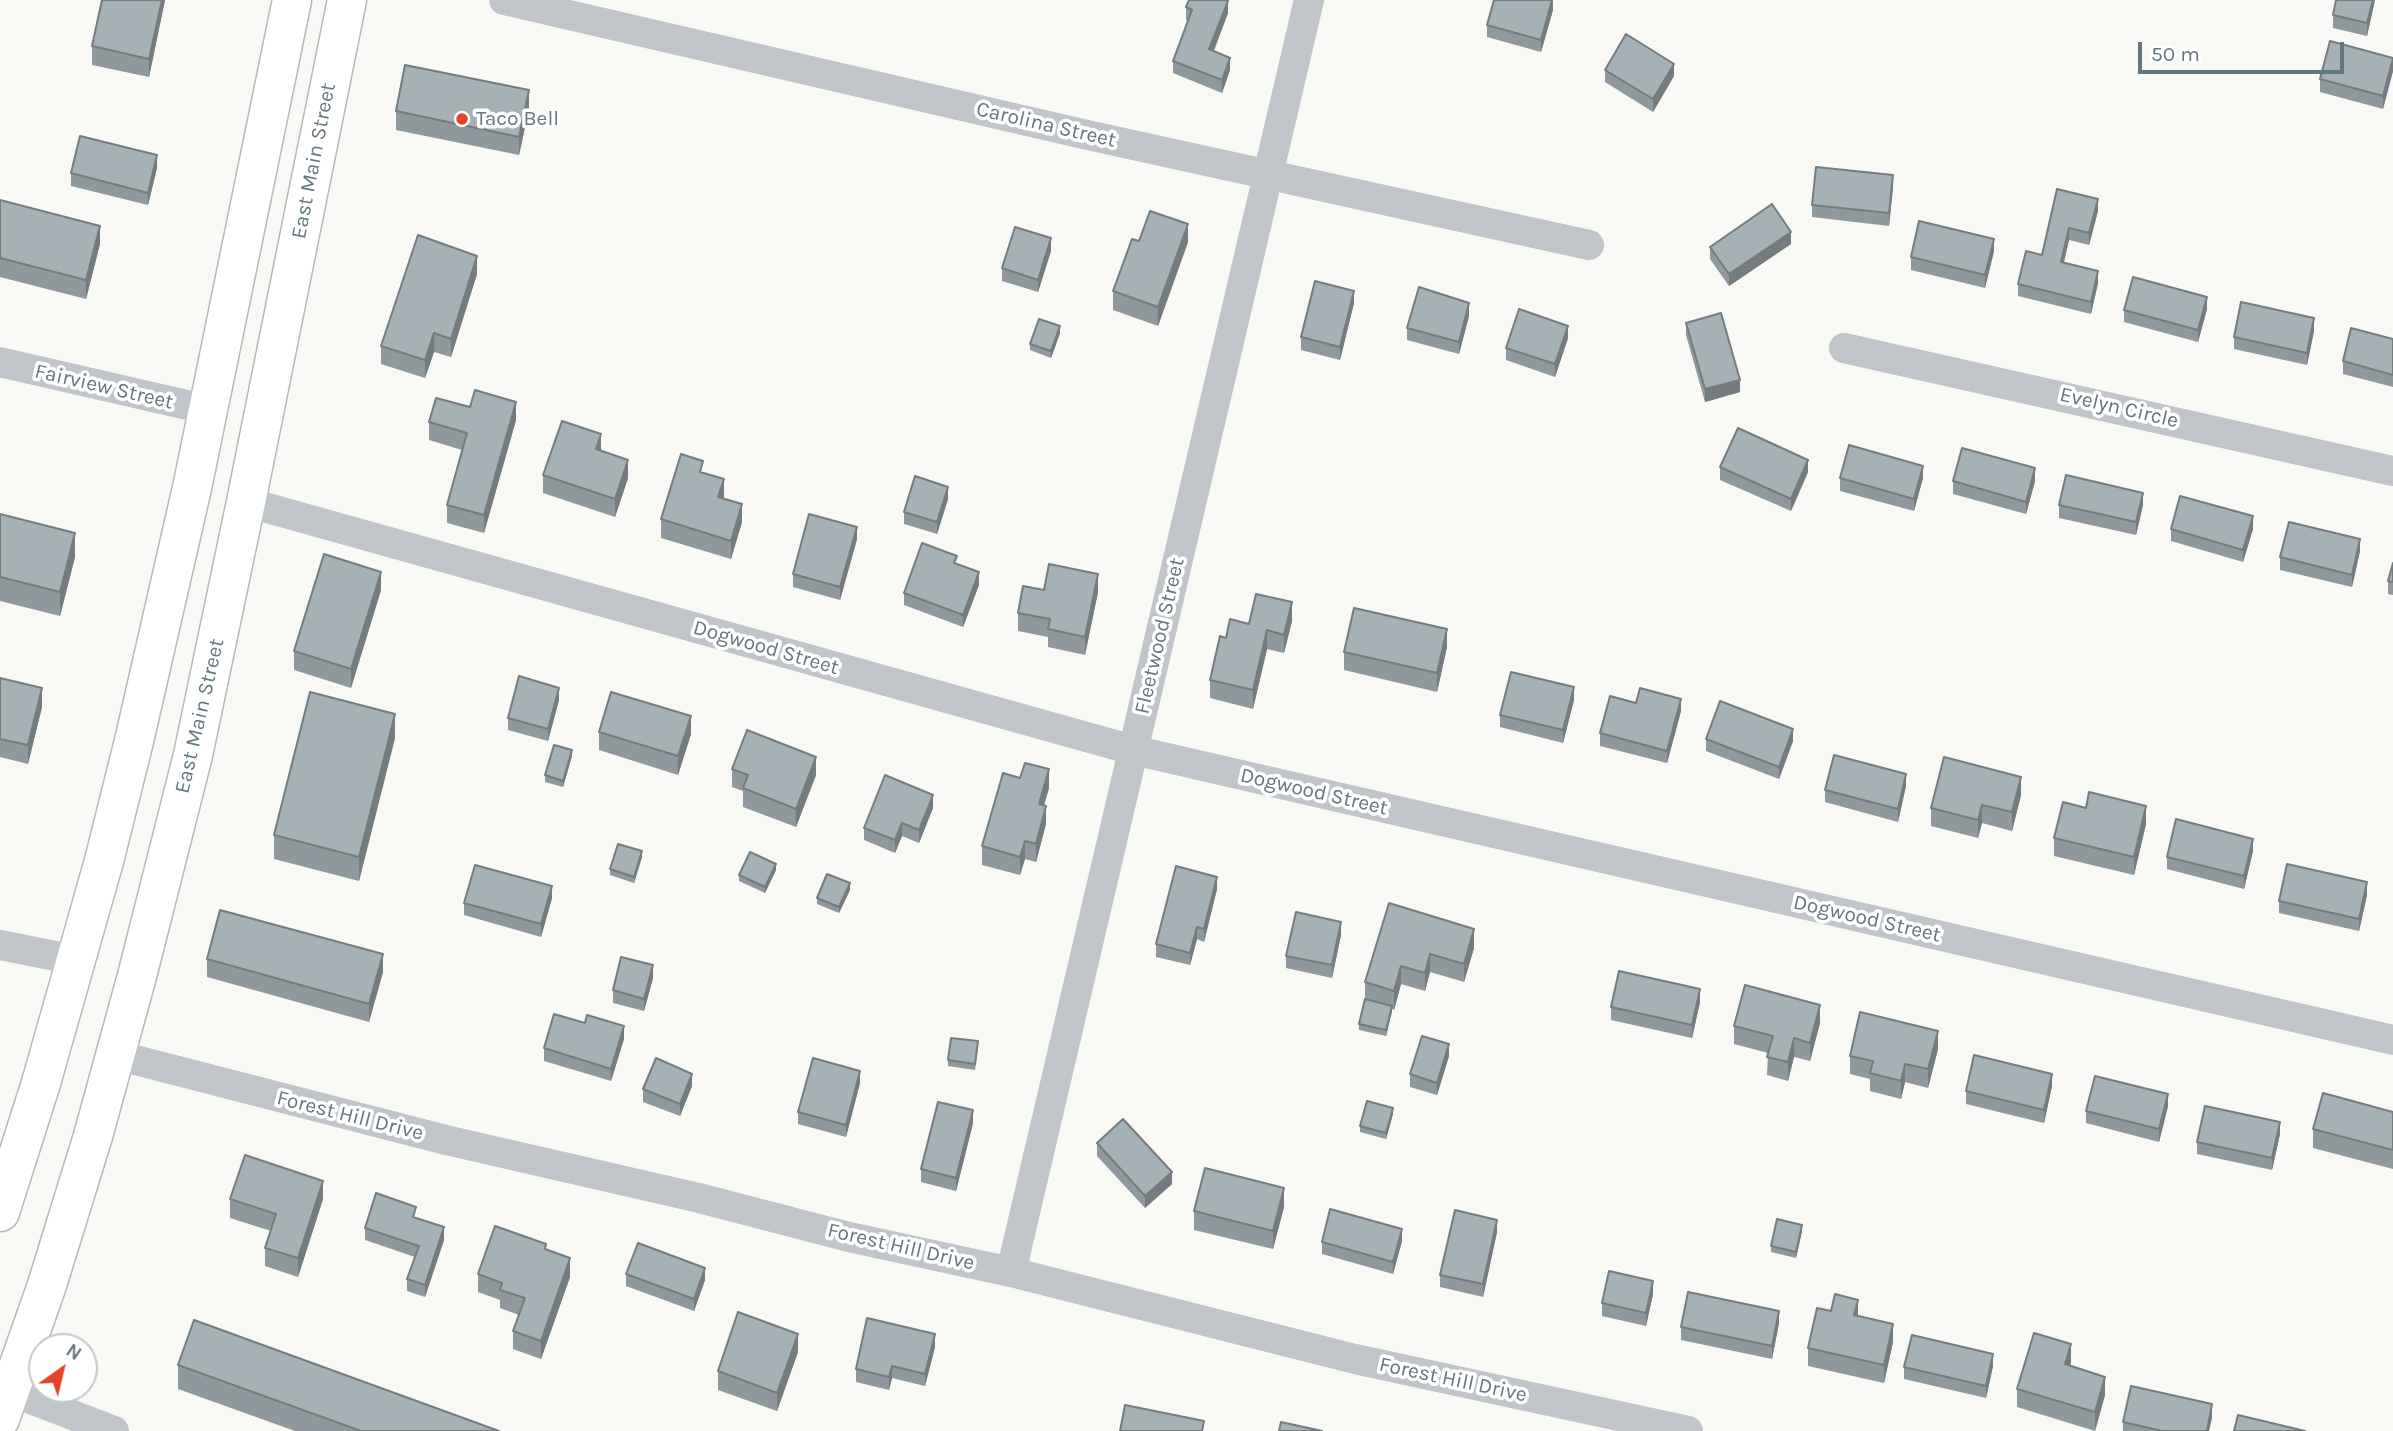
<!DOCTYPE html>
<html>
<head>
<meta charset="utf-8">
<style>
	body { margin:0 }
	#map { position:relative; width:2393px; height:1431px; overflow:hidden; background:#f8f8f5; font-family:Karla,sans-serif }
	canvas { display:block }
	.north { position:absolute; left:28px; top:1333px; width:70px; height:70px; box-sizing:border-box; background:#fff; border:2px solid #c1c9cc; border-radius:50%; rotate:34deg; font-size:19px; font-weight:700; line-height:28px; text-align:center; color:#637780 }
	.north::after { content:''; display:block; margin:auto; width:24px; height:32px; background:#e3422b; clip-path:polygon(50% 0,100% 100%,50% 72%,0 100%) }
	.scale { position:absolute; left:2138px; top:42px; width:206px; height:32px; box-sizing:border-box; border:4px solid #637780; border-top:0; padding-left:9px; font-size:21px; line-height:24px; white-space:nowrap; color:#637780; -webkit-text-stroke:5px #fff; paint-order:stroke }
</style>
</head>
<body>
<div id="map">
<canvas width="2393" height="1431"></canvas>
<div class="north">N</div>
<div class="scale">50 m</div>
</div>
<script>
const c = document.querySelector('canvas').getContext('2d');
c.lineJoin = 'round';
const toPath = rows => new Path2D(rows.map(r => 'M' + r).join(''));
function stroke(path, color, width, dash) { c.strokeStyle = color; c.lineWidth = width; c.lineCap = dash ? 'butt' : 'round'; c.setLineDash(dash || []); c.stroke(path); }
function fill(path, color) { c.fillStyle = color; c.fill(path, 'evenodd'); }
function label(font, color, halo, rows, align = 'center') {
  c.font = font + ' Karla,sans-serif'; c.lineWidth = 7; c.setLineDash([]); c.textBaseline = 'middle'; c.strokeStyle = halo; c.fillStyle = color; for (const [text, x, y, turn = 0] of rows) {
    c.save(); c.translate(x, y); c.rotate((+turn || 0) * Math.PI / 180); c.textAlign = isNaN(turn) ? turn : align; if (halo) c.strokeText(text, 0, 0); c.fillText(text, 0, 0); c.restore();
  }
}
const primary = toPath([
	[0,1212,41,1083,104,861,134,741,192,488,292,0],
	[0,1419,47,1285,93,1136,137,976,193,755,246,502,347,0]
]);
stroke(primary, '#b3b9bc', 41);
stroke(toPath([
	[504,0,1083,134,1589,245],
	[1844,348,2393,471],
	[0,362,209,410],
	[246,502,1133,750,2393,1040],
	[0,945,75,960],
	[116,1055,446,1140,699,1198,849,1237,1011,1272,1355,1359,1688,1431],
	[1011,1272,1309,0],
	[10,1391,114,1431]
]), '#bfc5c8', 30);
stroke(primary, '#fff', 38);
fill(toPath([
	[165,0,149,77,92,65,92,46],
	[1553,0,1553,10,1541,52,1487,37,1487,25],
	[2375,0,2367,36,2333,28,2333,15],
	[1186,7,1228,13,1214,51,1230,70,1222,93,1173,73,1173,61,1188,21,1186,20],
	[2393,58,2393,71,2383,109,2320,92,2320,79],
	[1605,70,1674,76,1653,112,1605,82],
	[529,109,519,155,396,130,396,111],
	[157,168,148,205,71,186,71,173],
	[1893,187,1889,226,1812,217,1812,205],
	[2057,189,2098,211,2089,245,2069,240,2064,262,2098,283,2091,314,2018,296,2018,284,2042,255],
	[0,200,100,244,86,299,0,277],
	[1139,241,1188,242,1158,326,1113,310,1113,291],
	[1791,244,1729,286,1710,259,1710,247],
	[1051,251,1038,292,1002,281,1002,268],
	[1994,251,1985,288,1911,270,1911,257],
	[477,274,451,357,434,352,425,378,381,364,381,346],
	[1354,303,1340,360,1301,350,1301,337],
	[2207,309,2198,342,2124,322,2124,310],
	[1469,316,1459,354,1407,340,1407,328],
	[1686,323,1740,392,1705,402,1686,335],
	[2314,331,2307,365,2234,349,2234,337],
	[1060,333,1051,358,1030,350,1030,344],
	[1568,338,1555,377,1506,360,1506,348],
	[2393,339,2393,387,2343,374,2343,361],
	[516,420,484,533,447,523,447,505,462,450,429,440,429,422],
	[601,451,628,478,615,517,543,493,543,475],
	[1720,467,1808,472,1791,511,1720,480],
	[703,473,742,522,731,559,661,538,661,519],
	[1840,478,1923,478,1914,511,1840,491],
	[1953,481,2035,481,2026,514,1953,494],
	[948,499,937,534,904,524,904,512],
	[2059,505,2143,505,2136,535,2059,518],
	[0,514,75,557,60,616,0,601],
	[2171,529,2253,529,2243,562,2171,541],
	[857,539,840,600,793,587,793,574],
	[2360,551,2352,587,2280,570,2280,557],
	[2393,563,2393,595,2388,594,2388,581],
	[957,564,979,585,963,627,904,605,904,593],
	[381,590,351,688,294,670,294,651],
	[1044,590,1098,592,1085,655,1048,647,1048,637,1018,631,1018,613],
	[1292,621,1284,653,1267,649,1253,709,1210,698,1210,680,1226,638,1249,624],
	[1447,647,1437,692,1344,670,1344,652],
	[0,678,42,707,28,764,0,757],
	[559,700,548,741,508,730,508,718],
	[1574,700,1563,743,1500,727,1500,715],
	[1681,711,1667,763,1600,746,1600,733],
	[599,732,691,734,678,775,599,750],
	[395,738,359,881,274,859,274,835],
	[1706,739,1793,741,1779,779,1706,751],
	[572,756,563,787,545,782,545,775],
	[732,769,816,775,796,827,743,807,743,791,732,787],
	[1906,786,1898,822,1825,802,1825,790],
	[1049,788,1044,805,1046,824,1036,862,1025,859,1020,875,982,865,982,846],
	[2021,795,2012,831,1982,823,1978,838,1931,826,1931,808],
	[933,808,919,843,902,836,895,853,864,840,864,828],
	[2086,808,2146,824,2134,875,2054,856,2054,838],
	[2253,851,2244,889,2167,869,2167,857],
	[642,857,634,883,610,875,610,869],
	[776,870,765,893,739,881,739,875],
	[1217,889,1204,942,1197,939,1190,965,1156,957,1156,944],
	[850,890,839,913,817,904,817,898],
	[2367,895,2359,931,2279,913,2279,901],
	[552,898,541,937,464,915,464,903],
	[1389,903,1474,948,1464,982,1430,972,1425,991,1401,984,1394,1010,1392,1009,1386,1036,1359,1030,1359,1024,1365,1000,1365,982],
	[1341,935,1332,978,1286,968,1286,956],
	[207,959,383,972,369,1022,207,977],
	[653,978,644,1011,613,1003,613,990],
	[1700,1002,1692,1038,1611,1020,1611,1007],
	[1820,1023,1810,1061,1794,1057,1788,1081,1767,1075,1768,1053,1734,1044,1734,1026],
	[624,1039,611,1081,544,1061,544,1048],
	[978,1048,975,1070,948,1066,948,1060],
	[1938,1049,1928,1088,1905,1082,1901,1099,1870,1091,1870,1079,1850,1074,1850,1056],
	[1449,1056,1437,1095,1410,1087,1410,1074],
	[860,1083,846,1137,798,1124,798,1112],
	[692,1086,680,1116,643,1102,643,1089],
	[2052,1086,2044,1123,1966,1104,1966,1091],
	[2168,1106,2159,1142,2086,1123,2086,1111],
	[2393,1112,2393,1169,2313,1148,2313,1129],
	[1393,1114,1386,1139,1360,1132,1360,1126],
	[973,1123,956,1191,921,1182,921,1169],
	[2280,1134,2272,1170,2197,1154,2197,1142],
	[1097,1143,1172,1184,1145,1208,1097,1156],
	[230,1199,323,1199,298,1277,265,1266,265,1248,271,1231,230,1218],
	[1284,1207,1273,1249,1194,1230,1194,1211],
	[416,1218,444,1240,425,1297,407,1291,407,1279,415,1257,365,1240,365,1228],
	[1802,1231,1796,1258,1771,1252,1771,1246],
	[1497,1232,1483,1297,1440,1287,1440,1275],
	[1402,1241,1393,1274,1322,1254,1322,1242],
	[546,1249,570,1277,541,1359,513,1349,513,1331,519,1315,500,1308,500,1300,478,1292,478,1274],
	[626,1274,705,1280,694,1311,626,1286],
	[1653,1294,1646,1326,1602,1316,1602,1303],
	[1831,1311,1858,1316,1893,1342,1884,1383,1808,1366,1808,1348],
	[1779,1323,1772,1359,1681,1340,1681,1327],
	[935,1347,925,1386,892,1378,889,1390,856,1382,856,1369],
	[798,1352,777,1411,718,1390,718,1371],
	[2071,1362,2070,1366,2105,1395,2095,1431,2017,1407,2017,1389],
	[178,1365,499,1431,295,1431,178,1389],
	[1993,1366,1986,1398,1904,1379,1904,1367],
	[2212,1417,2209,1431,2123,1431,2123,1422]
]), '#8f989c');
fill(toPath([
	[162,0,165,0,149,77,149,59],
	[1552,0,1553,10,1541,52,1541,40],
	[2373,0,2375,0,2367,36,2367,23],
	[1228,1,1228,13,1209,62,1209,49],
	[1230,58,1230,70,1222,93,1222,80],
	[2393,58,2393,71,2383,109,2383,96],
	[1674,64,1674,76,1653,112,1653,99],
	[529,90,529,109,519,155,519,137],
	[157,155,157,168,148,205,148,193],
	[1893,175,1893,187,1889,226,1889,213],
	[2098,199,2098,211,2089,245,2089,233],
	[1188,224,1188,242,1158,326,1158,307],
	[100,226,100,244,86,299,86,280],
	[2069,228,2069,240,2061,274,2061,262],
	[1791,232,1791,244,1729,286,1729,274],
	[1051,238,1051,251,1038,292,1038,280],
	[1994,239,1994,251,1985,288,1985,275],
	[477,256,477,274,451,357,451,339],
	[2098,271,2098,283,2091,314,2091,302],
	[1354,291,1354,303,1340,360,1340,347],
	[2207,297,2207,309,2198,342,2198,330],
	[1469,303,1469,316,1459,354,1459,342],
	[2314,318,2314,331,2307,365,2307,353],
	[1060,326,1060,333,1051,358,1051,351],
	[1568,326,1568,338,1555,377,1555,364],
	[434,333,434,352,425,378,425,360],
	[1740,380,1740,392,1705,402,1705,389],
	[516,402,516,420,484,533,484,515],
	[601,434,601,453,596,449],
	[628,460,628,478,615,517,615,499],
	[1808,460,1808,472,1791,511,1791,499],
	[1923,466,1923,478,1914,511,1914,499],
	[2035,468,2035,481,2026,514,2026,502],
	[724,479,724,497,718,515,718,497],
	[948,487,948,499,937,534,937,522],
	[2143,493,2143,505,2136,535,2136,522],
	[742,504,742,522,731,559,731,541],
	[2253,516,2253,529,2243,562,2243,550],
	[857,527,857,539,840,600,840,587],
	[75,533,75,557,60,616,60,592],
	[2360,539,2360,551,2352,587,2352,575],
	[381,572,381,590,351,688,351,669],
	[979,572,979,585,963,627,963,615],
	[1098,574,1098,592,1085,655,1085,637],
	[1292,602,1292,621,1284,653,1284,635],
	[1447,629,1447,647,1437,692,1437,673],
	[1267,630,1267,649,1253,709,1253,690],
	[1574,687,1574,700,1563,743,1563,730],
	[42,688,42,707,28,764,28,745],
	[559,688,559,700,548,741,548,729],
	[1681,699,1681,711,1667,763,1667,751],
	[395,714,395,738,359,881,359,857],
	[691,716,691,734,678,775,678,756],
	[1793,729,1793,741,1779,779,1779,767],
	[572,750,572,756,563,787,563,781],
	[816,757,816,775,796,827,796,809],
	[1049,769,1049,788,1039,822,1039,804],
	[1906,774,1906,786,1898,822,1898,809],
	[2021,777,2021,795,2012,831,2012,812],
	[933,795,933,808,919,843,919,830],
	[1982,805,1982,823,1978,838,1978,820],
	[1046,806,1046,824,1036,862,1036,844],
	[2146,806,2146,824,2134,875,2134,857],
	[902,823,902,836,895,853,895,840],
	[2253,839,2253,851,2244,889,2244,876],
	[1025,841,1025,859,1020,875,1020,857],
	[642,851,642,857,634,883,634,877],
	[776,864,776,870,765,893,765,887],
	[1217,877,1217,889,1204,942,1204,929],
	[2367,882,2367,895,2359,931,2359,919],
	[850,883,850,890,839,913,839,907],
	[552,886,552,898,541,937,541,924],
	[1341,922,1341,935,1332,978,1332,965],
	[1197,927,1197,939,1190,965,1190,953],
	[1474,929,1474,948,1464,982,1464,964],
	[383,954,383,972,369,1022,369,1004],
	[1430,954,1430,972,1425,991,1425,973],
	[653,965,653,978,644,1011,644,999],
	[1401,966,1401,984,1394,1010,1394,991],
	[1700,989,1700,1002,1692,1038,1692,1025],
	[1820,1005,1820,1023,1810,1061,1810,1043],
	[1392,1006,1392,1012,1386,1036,1386,1030],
	[624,1026,624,1039,611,1081,611,1069],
	[1938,1031,1938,1049,1928,1088,1928,1069],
	[1794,1038,1794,1057,1788,1081,1788,1062],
	[1449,1044,1449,1056,1437,1095,1437,1083],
	[1905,1064,1905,1082,1901,1099,1901,1081],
	[860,1071,860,1083,846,1137,846,1125],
	[692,1074,692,1086,680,1116,680,1104],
	[2052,1074,2052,1086,2044,1123,2044,1110],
	[2168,1094,2168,1106,2159,1142,2159,1129],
	[1393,1108,1393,1114,1386,1139,1386,1133],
	[973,1110,973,1123,956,1191,956,1178],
	[2280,1122,2280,1134,2272,1170,2272,1158],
	[1172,1172,1172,1184,1145,1208,1145,1196],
	[323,1181,323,1199,298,1277,298,1258],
	[1284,1188,1284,1207,1273,1249,1273,1231],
	[1497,1220,1497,1232,1483,1297,1483,1284],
	[1802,1225,1802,1231,1796,1258,1796,1252],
	[444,1227,444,1240,425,1297,425,1285],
	[1402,1229,1402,1241,1393,1274,1393,1262],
	[570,1258,570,1277,541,1359,541,1341],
	[705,1268,705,1280,694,1311,694,1299],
	[1653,1281,1653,1294,1646,1326,1646,1313],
	[1858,1300,1858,1318,1854,1315],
	[1779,1311,1779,1323,1772,1359,1772,1346],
	[1893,1324,1893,1342,1884,1383,1884,1365],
	[798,1334,798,1352,777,1411,777,1393],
	[935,1334,935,1347,925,1386,925,1374],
	[2071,1344,2071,1362,2065,1383,2065,1364],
	[1993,1354,1993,1366,1986,1398,1986,1386],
	[892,1366,892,1378,889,1390,889,1377],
	[2105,1377,2105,1395,2095,1431,2095,1412],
	[2212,1404,2212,1417,2209,1431,2207,1431]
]), '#747c7f');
const building = toPath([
	[102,0,162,0,149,59,92,46,102,0],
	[1189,0,1226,0,1228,1,1209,49,1230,58,1222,80,1173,61,1192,10,1186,7,1189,0],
	[1494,0,1552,0,1541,40,1487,25,1494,0],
	[2336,0,2373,0,2367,23,2333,15,2336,0],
	[1626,34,1674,64,1653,99,1605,70,1626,34],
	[2330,41,2393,58,2383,96,2320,79,2330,41],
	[405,65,529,90,519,137,396,111,405,65],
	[80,136,157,155,148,193,71,173,80,136],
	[1816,167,1893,175,1889,213,1812,205,1816,167],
	[2057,189,2098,199,2089,233,2069,228,2061,262,2098,271,2091,302,2018,284,2026,251,2042,255,2057,189],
	[0,200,100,226,86,280,0,258,0,200],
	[1772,204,1791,232,1729,274,1710,247,1772,204],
	[1150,211,1188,224,1158,307,1113,291,1132,239,1139,241,1150,211],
	[1919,221,1994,239,1985,275,1911,257,1919,221],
	[1015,227,1051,238,1038,280,1002,268,1015,227],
	[418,235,477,256,451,339,434,333,425,360,381,346,418,235],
	[2133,277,2207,297,2198,330,2124,310,2133,277],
	[1315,281,1354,291,1340,347,1301,337,1315,281],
	[1419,287,1469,303,1459,342,1407,328,1419,287],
	[2241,302,2314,318,2307,353,2234,337,2241,302],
	[1519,309,1568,326,1555,364,1506,348,1519,309],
	[1721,313,1740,380,1705,389,1686,323,1721,313],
	[1039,319,1060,326,1051,351,1030,344,1039,319],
	[2351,328,2393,339,2393,375,2343,361,2351,328],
	[475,390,516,402,484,515,447,505,467,433,429,422,436,398,470,407,475,390],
	[562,421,601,434,596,449,628,460,615,499,543,475,562,421],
	[1738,428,1808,460,1791,499,1720,467,1738,428],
	[1849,445,1923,466,1914,499,1840,478,1849,445],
	[1962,448,2035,468,2026,502,1953,481,1962,448],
	[681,454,703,461,700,472,724,479,718,497,742,504,731,541,661,519,681,454],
	[2066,475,2143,493,2136,522,2059,505,2066,475],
	[915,476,948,487,937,522,904,512,915,476],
	[2180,496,2253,516,2243,550,2171,529,2180,496],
	[0,514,75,533,60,592,0,577,0,514],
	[809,514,857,527,840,587,793,574,809,514],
	[2289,522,2360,539,2352,575,2280,557,2289,522],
	[922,543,957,556,954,563,979,572,963,615,904,593,922,543],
	[324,554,381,572,351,669,294,651,324,554],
	[2393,563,2393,582,2388,581,2393,563],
	[1049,564,1098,574,1085,637,1048,629,1050,619,1018,613,1023,586,1044,590,1049,564],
	[1256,594,1292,602,1284,635,1267,630,1253,690,1210,680,1220,636,1226,638,1230,619,1249,624,1256,594],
	[1354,608,1447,629,1437,673,1344,652,1354,608],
	[1511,672,1574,687,1563,730,1500,715,1511,672],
	[519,676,559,688,548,729,508,718,519,676],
	[0,678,42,688,28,745,0,739,0,678],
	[1640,688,1681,699,1667,751,1600,733,1610,696,1636,703,1640,688],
	[310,692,395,714,359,857,274,835,310,692],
	[611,692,691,716,678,756,599,732,611,692],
	[1720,701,1793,729,1779,767,1706,739,1720,701],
	[747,730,816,757,796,809,743,788,748,775,732,769,747,730],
	[554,745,572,750,563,781,545,775,554,745],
	[1834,755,1906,774,1898,809,1825,790,1834,755],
	[1944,757,2021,777,2012,812,1982,805,1978,820,1931,808,1944,757],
	[1025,763,1049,769,1039,804,1046,806,1036,844,1025,841,1020,857,982,846,1003,773,1020,778,1025,763],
	[885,775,933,795,919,830,902,823,895,840,864,828,885,775],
	[2089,792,2146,806,2134,857,2054,838,2063,802,2086,808,2089,792],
	[2176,819,2253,839,2244,876,2167,857,2176,819],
	[618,844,642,851,634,877,610,869,618,844],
	[750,852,776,864,765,887,739,875,750,852],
	[2287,864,2367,882,2359,919,2279,901,2287,864],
	[475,865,552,886,541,924,464,903,475,865],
	[1176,866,1217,877,1204,929,1197,927,1190,953,1156,944,1176,866],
	[827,874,850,883,839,907,817,898,827,874],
	[1389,903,1474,929,1464,964,1430,954,1425,973,1401,966,1394,991,1365,982,1389,903],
	[220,910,383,954,369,1004,207,959,220,910],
	[1296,912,1341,922,1332,965,1286,956,1296,912],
	[621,957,653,965,644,999,613,990,621,957],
	[1619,971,1700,989,1692,1025,1611,1007,1619,971],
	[1745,985,1820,1005,1810,1043,1794,1038,1788,1062,1767,1057,1773,1036,1734,1026,1745,985],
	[1365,999,1392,1006,1386,1030,1359,1024,1365,999],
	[1860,1012,1938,1031,1928,1069,1905,1064,1901,1081,1870,1073,1873,1061,1850,1056,1860,1012],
	[554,1014,585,1023,587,1015,624,1026,611,1069,544,1048,554,1014],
	[1422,1036,1449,1044,1437,1083,1410,1074,1422,1036],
	[951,1038,978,1041,975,1064,948,1060,951,1038],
	[1974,1055,2052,1074,2044,1110,1966,1091,1974,1055],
	[656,1058,692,1074,680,1104,643,1089,656,1058],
	[813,1058,860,1071,846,1125,798,1112,813,1058],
	[2095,1076,2168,1094,2159,1129,2086,1111,2095,1076],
	[2323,1093,2393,1112,2393,1150,2313,1129,2323,1093],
	[1367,1101,1393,1108,1386,1133,1360,1126,1367,1101],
	[938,1102,973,1110,956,1178,921,1169,938,1102],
	[2205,1106,2280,1122,2272,1158,2197,1142,2205,1106],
	[1123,1119,1172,1172,1145,1196,1097,1143,1123,1119],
	[245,1155,323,1181,298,1258,265,1248,276,1214,230,1199,245,1155],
	[1205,1168,1284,1188,1273,1231,1194,1211,1205,1168],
	[376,1193,416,1207,413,1217,444,1227,425,1285,407,1279,419,1246,365,1228,376,1193],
	[1330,1209,1402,1229,1393,1262,1322,1242,1330,1209],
	[1455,1210,1497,1220,1483,1284,1440,1275,1455,1210],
	[1777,1219,1802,1225,1796,1252,1771,1246,1777,1219],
	[495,1226,546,1244,545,1249,570,1258,541,1341,513,1331,525,1298,500,1290,502,1283,478,1274,495,1226],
	[638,1243,705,1268,694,1299,626,1274,638,1243],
	[1609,1271,1653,1281,1646,1313,1602,1303,1609,1271],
	[1688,1292,1779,1311,1772,1346,1681,1327,1688,1292],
	[1835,1294,1858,1300,1854,1315,1893,1324,1884,1365,1808,1348,1817,1308,1831,1311,1835,1294],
	[738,1312,798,1334,777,1393,718,1371,738,1312],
	[867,1318,935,1334,925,1374,892,1366,889,1377,856,1369,867,1318],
	[194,1320,499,1431,361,1431,178,1365,194,1320],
	[2034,1333,2071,1344,2065,1364,2105,1377,2095,1412,2017,1389,2034,1333],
	[1912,1335,1993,1354,1986,1386,1904,1367,1912,1335],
	[2131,1386,2212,1404,2207,1431,2162,1431,2123,1422,2131,1386],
	[1125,1405,1204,1421,1202,1431,1120,1431,1125,1405],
	[2238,1415,2305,1431,2234,1431,2238,1415],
	[1281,1422,1322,1431,1279,1431,1281,1422]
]);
fill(building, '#a6b1b5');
stroke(building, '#747c7f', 2);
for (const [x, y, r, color] of [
	[462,119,7,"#e3422b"]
]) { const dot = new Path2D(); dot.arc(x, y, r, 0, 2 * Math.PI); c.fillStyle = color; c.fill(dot); stroke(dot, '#fff', 2.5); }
label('21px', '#637780', '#fff', [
	["Taco Bell",476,119]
], 'left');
label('21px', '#637780', '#fff', [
	["Carolina Street",1046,125,13],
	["East Main Street",314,161,-79],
	["Fairview Street",104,387,13],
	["Evelyn Circle",2119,408,13],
	["Fleetwood Street",1160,636,-77],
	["Dogwood Street",766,648,16],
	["East Main Street",200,716,-77],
	["Dogwood Street",1314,792,13],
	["Dogwood Street",1867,919,13],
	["Forest Hill Drive",350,1116,14],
	["Forest Hill Drive",901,1247,13],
	["Forest Hill Drive",1453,1380,12]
]);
</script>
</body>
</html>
